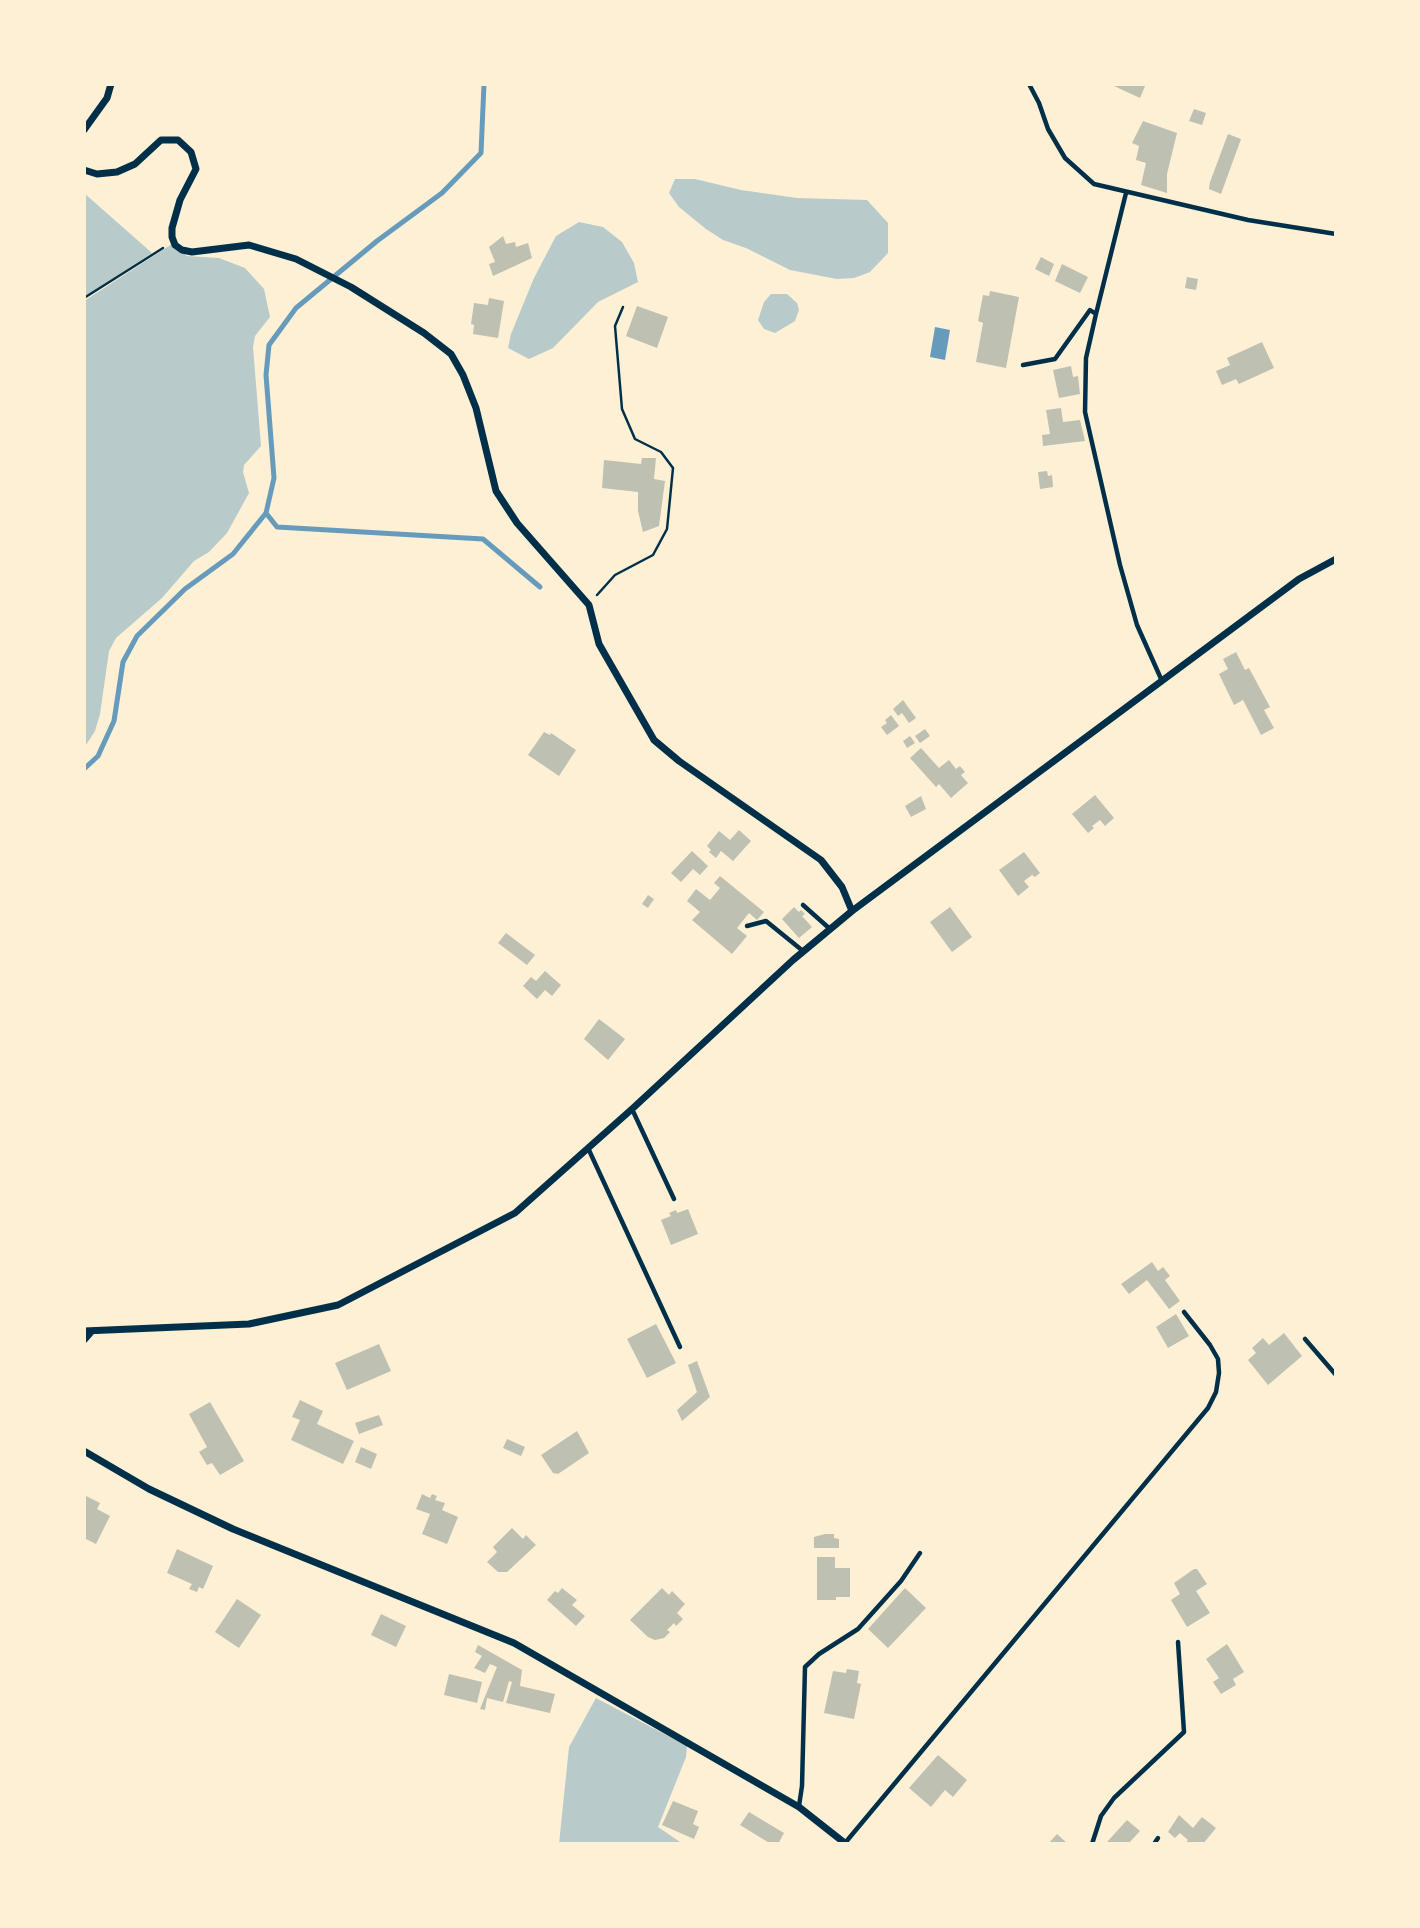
<!DOCTYPE html>
<html>
<head>
<meta charset="utf-8">
<style>
	body { margin:0 }
	#map { position:relative; width:1420px; height:1928px; overflow:hidden; background:#fdf0d5; font-family:"Work Sans",sans-serif }
	canvas { display:block }
	.frame { position:absolute; inset:0; border:86px solid #fdf0d5; pointer-events:none }
</style>
</head>
<body>
<div id="map">
<canvas width="1420" height="1928"></canvas>
<div class="frame"></div>
</div>
<script>
const c = document.querySelector('canvas').getContext('2d');
c.lineJoin = 'round';
function fill(path, color) { c.fillStyle = color; c.fill(path, 'evenodd'); }
const toPath = rows => new Path2D(rows.map(r => 'M' + r).join(''));
function stroke(path, color, width, dash) { c.strokeStyle = color; c.lineWidth = width; c.lineCap = dash ? 'butt' : 'round'; c.setLineDash(dash || []); c.stroke(path); }
fill(toPath([
	[675,179,695,179,741,190,797,198,867,200,888,223,888,253,870,272,854,278,837,279,790,270,746,248,723,240,706,229,679,207,669,193],
	[84,193,152,253,84,297],
	[579,222,603,227,622,242,634,263,638,282,598,302,553,348,529,359,508,348,511,334,534,278,556,236],
	[172,244,187,256,219,258,245,268,264,289,270,317,255,336,253,347,261,446,244,465,243,472,249,493,227,533,209,552,194,561,162,598,116,638,109,651,100,714,95,731,84,748,84,301],
	[771,294,787,294,797,303,799,310,795,321,775,333,764,329,758,320,764,302],
	[596,1698,687,1746,686,1757,658,1827,683,1844,559,1844,569,1747]
]), '#b9caca');
fill(toPath([
	[935,327,950,330,945,360,930,357]
]), '#669bbc');
stroke(toPath([
	[266,513,277,527,483,539,540,587],
	[84,769,98,756,114,721,123,662,137,636,185,589,233,554,266,513,274,478,266,375,269,345,296,308,377,241,442,193,481,153,484,84]
]), '#669bbc', 5);
fill(toPath([
	[1115,84,1146,84,1140,98,1114,86],
	[1194,109,1206,113,1202,125,1189,121],
	[1143,121,1177,133,1167,174,1167,193,1141,185,1146,163,1136,160,1139,146,1132,143],
	[1228,134,1241,139,1221,194,1209,189,1210,182],
	[503,236,506,244,515,242,516,247,528,243,532,258,493,276,489,264,495,262,489,247],
	[1041,257,1054,264,1049,276,1035,269],
	[1062,264,1088,277,1080,293,1055,281],
	[1187,277,1198,279,1196,290,1185,288],
	[990,291,1019,297,1006,368,976,362,983,323,978,321,983,295,989,296],
	[489,298,504,301,498,338,473,334,474,325,471,324,474,303,488,305],
	[637,306,668,317,657,348,626,336],
	[1262,342,1274,368,1239,384,1236,379,1222,385,1216,371,1230,365,1227,358],
	[1071,366,1073,377,1078,376,1080,394,1059,398,1053,370],
	[1061,408,1063,422,1080,420,1085,441,1043,446,1042,435,1050,434,1046,410],
	[642,458,656,458,654,479,665,481,659,526,643,532,638,511,638,492,602,488,604,460,641,464],
	[1047,471,1048,476,1052,475,1053,487,1040,489,1038,472],
	[1236,652,1245,670,1249,668,1270,707,1264,710,1274,728,1261,735,1243,700,1234,705,1219,674,1228,669,1223,659],
	[903,700,916,718,909,723,902,713,898,716,893,709],
	[891,715,899,726,887,735,881,727,887,723,885,720],
	[925,729,930,736,920,743,915,736],
	[544,732,550,735,551,733,576,750,559,776,528,755],
	[910,736,915,743,907,748,903,741],
	[921,748,939,768,949,760,956,769,960,766,965,772,961,775,968,783,951,798,939,784,936,787,910,758],
	[1095,795,1114,818,1105,826,1100,820,1092,826,1094,828,1088,833,1072,814],
	[921,796,926,809,911,817,905,806],
	[739,830,751,841,733,861,721,851,716,858,709,852,711,850,707,846,719,831,730,840],
	[692,851,708,866,700,875,693,869,681,882,671,873],
	[1024,852,1040,873,1035,877,1032,875,1024,881,1029,887,1018,896,999,870],
	[720,876,764,912,757,920,749,913,737,928,747,936,732,954,692,920,700,912,687,901,696,889,710,900,720,888,714,883],
	[648,895,654,899,648,908,642,904],
	[794,907,799,912,801,910,805,914,802,916,812,927,799,938,782,919],
	[950,907,972,937,952,952,930,922],
	[506,933,535,955,527,965,498,943],
	[545,971,561,985,552,996,545,990,537,999,523,986,531,977,536,981],
	[599,1019,625,1039,608,1060,584,1039],
	[688,1209,698,1234,671,1245,661,1220,671,1216,669,1213,676,1210,677,1213],
	[1152,1262,1158,1271,1163,1267,1170,1276,1165,1280,1180,1301,1169,1309,1147,1280,1129,1294,1121,1284],
	[1176,1314,1189,1336,1168,1348,1156,1327],
	[656,1324,676,1363,647,1378,627,1339],
	[1284,1333,1302,1356,1268,1385,1248,1360,1256,1353,1252,1348,1263,1338,1269,1345],
	[379,1344,391,1371,347,1390,335,1363],
	[697,1361,710,1397,682,1421,677,1410,697,1392,688,1365],
	[300,1400,323,1411,317,1424,354,1441,343,1464,291,1440,300,1420,292,1417],
	[210,1402,244,1461,220,1475,212,1463,207,1465,199,1452,207,1447,189,1414],
	[379,1415,383,1425,359,1434,355,1423],
	[577,1431,589,1453,558,1474,553,1473,541,1455],
	[507,1439,525,1447,521,1456,503,1448],
	[361,1447,377,1454,371,1469,355,1462],
	[422,1494,430,1498,432,1494,437,1496,435,1500,445,1503,442,1510,458,1517,447,1544,422,1534,430,1514,416,1509],
	[84,1495,100,1503,97,1509,110,1516,96,1544,84,1538],
	[512,1528,523,1539,526,1535,536,1545,507,1572,498,1572,487,1562,497,1552,493,1547],
	[825,1534,834,1534,834,1538,839,1539,839,1548,814,1548,814,1537],
	[177,1549,213,1566,203,1589,199,1587,197,1592,189,1589,192,1584,167,1573],
	[817,1557,835,1557,835,1568,850,1568,850,1597,836,1597,836,1600,817,1600],
	[1194,1569,1197,1569,1207,1584,1196,1591,1210,1613,1187,1627,1171,1600,1180,1594,1174,1583],
	[562,1588,577,1600,572,1605,585,1616,576,1626,547,1600,555,1591,558,1593],
	[662,1588,669,1595,672,1591,685,1604,677,1613,683,1619,676,1626,674,1623,667,1630,670,1632,664,1638,655,1640,648,1637,630,1620],
	[905,1588,926,1608,888,1648,868,1629],
	[237,1599,261,1615,239,1648,215,1632],
	[381,1614,406,1626,396,1647,371,1635],
	[1227,1644,1244,1672,1233,1679,1236,1685,1221,1694,1213,1682,1219,1678,1206,1659],
	[478,1645,522,1670,520,1686,555,1694,550,1713,506,1703,512,1682,509,1681,503,1702,487,1698,485,1710,480,1709,497,1667,490,1664,485,1673,474,1668,482,1656,475,1652],
	[847,1669,859,1671,857,1683,861,1684,854,1719,824,1713,833,1671,846,1673],
	[449,1674,482,1682,477,1703,444,1695],
	[938,1755,967,1780,953,1797,945,1790,931,1807,909,1788],
	[673,1801,698,1811,693,1824,699,1827,694,1839,662,1825],
	[749,1812,784,1833,778,1844,771,1844,740,1825],
	[1179,1815,1193,1828,1202,1817,1216,1828,1203,1844,1185,1844,1188,1840,1180,1833,1175,1838,1168,1832],
	[1127,1820,1140,1831,1128,1844,1110,1844,1107,1842],
	[1057,1834,1068,1844,1048,1844]
]), '#bec0b2');
stroke(toPath([
	[84,298,163,248],
	[597,595,615,575,653,555,667,529,673,468,661,452,635,439,622,409,615,326,623,307]
]), '#003049', 2.5);
stroke(toPath([
	[1029,84,1039,103,1048,129,1065,158,1094,184,1248,220,1336,234],
	[1096,314,1126,193],
	[1023,365,1055,359,1090,310,1096,314,1086,358,1085,412,1120,565,1137,625,1162,681],
	[803,905,830,929],
	[747,926,766,921,803,951],
	[632,1109,674,1199],
	[588,1148,680,1347],
	[1305,1339,1336,1375],
	[799,1806,802,1786,805,1667,819,1654,858,1629,901,1581,920,1553],
	[845,1843,1208,1408,1216,1392,1219,1373,1218,1359,1210,1345,1184,1312],
	[1092,1844,1101,1816,1114,1798,1184,1732,1178,1642],
	[1154,1844,1158,1838]
]), '#003049', 4.5);
stroke(toPath([
	[84,130,107,98,111,84],
	[84,170,97,174,117,172,135,164,161,140,178,140,191,152,196,169,180,200,172,228,172,237,175,245,182,250,192,252,249,245,296,259,351,287,424,333,451,354,463,375,476,408,496,491,517,523,589,605,599,644,654,740,679,761,821,860,842,887,852,911],
	[84,1331,249,1324,338,1305,515,1213,632,1109,793,960,852,911,1299,579,1336,559],
	[84,1340,92,1331],
	[84,1451,149,1489,233,1529,514,1643,799,1807,846,1844]
]), '#003049', 7);
</script>
</body>
</html>
